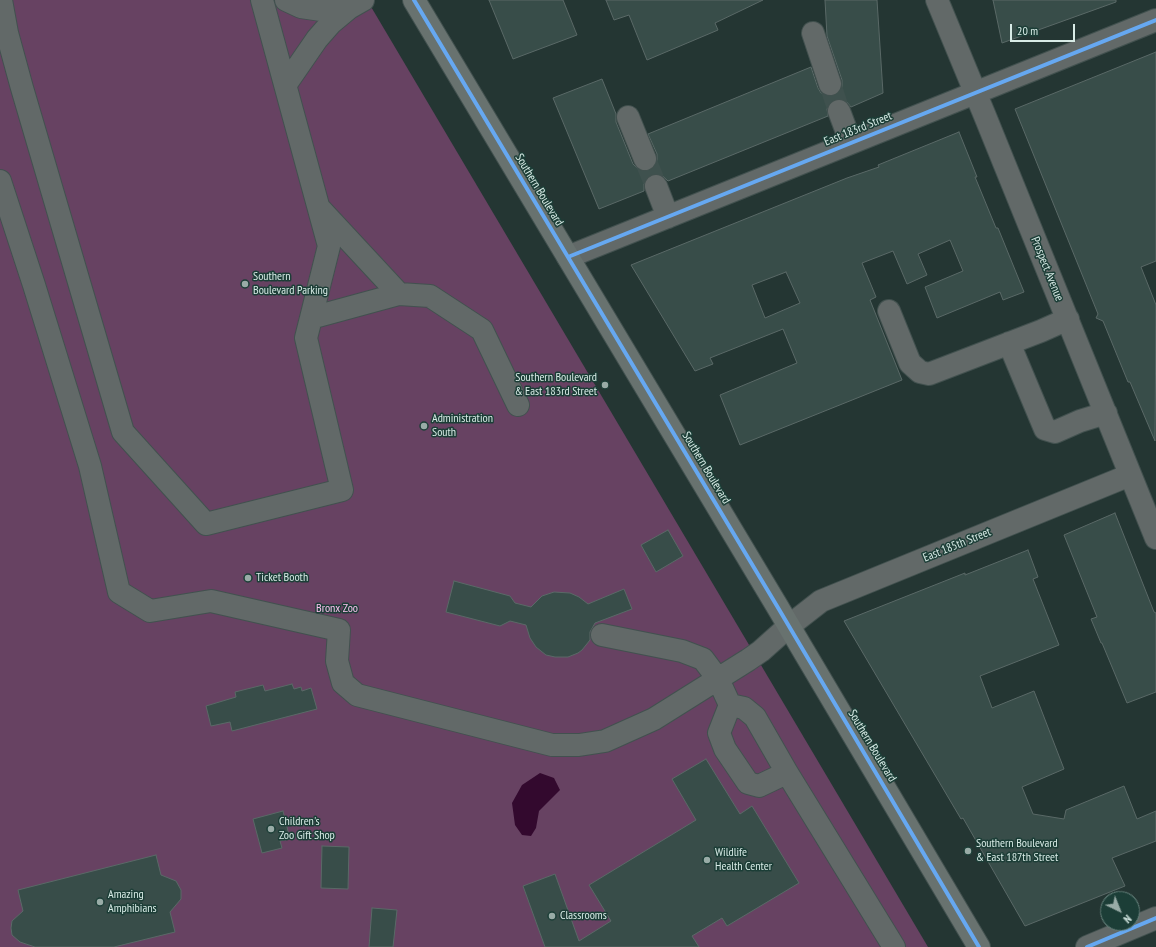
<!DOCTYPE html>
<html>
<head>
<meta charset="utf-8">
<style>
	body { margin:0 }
	#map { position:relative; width:1156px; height:947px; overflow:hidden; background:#243633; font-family:"PT Sans Narrow",sans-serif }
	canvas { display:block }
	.north { position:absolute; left:1100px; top:891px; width:40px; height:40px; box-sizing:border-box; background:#1c3e37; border:1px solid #67837d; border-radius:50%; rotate:137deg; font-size:11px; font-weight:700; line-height:16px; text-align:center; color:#d8ebe6 }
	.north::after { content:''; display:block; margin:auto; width:14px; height:18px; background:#99aca7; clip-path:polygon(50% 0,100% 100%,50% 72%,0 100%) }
	.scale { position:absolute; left:1010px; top:24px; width:65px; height:18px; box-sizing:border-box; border:2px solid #d8ebe6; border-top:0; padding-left:5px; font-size:12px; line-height:14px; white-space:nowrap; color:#d8ebe6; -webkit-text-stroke:3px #1c3e37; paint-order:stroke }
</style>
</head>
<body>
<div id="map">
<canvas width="1156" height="947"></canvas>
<div class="north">N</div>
<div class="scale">20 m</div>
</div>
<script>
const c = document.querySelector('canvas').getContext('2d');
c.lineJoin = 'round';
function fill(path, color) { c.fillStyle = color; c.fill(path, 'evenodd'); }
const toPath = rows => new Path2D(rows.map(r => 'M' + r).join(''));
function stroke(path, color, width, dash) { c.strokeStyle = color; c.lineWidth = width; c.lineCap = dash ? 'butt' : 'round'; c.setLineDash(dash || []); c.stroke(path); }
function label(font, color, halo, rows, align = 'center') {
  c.font = font + ' "PT Sans Narrow",sans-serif'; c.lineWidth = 3; c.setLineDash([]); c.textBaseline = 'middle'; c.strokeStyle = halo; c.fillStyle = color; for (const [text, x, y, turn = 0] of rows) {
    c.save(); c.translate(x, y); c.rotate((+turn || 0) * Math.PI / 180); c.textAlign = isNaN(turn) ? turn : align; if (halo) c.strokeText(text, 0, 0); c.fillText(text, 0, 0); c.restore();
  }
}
fill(toPath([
	[0,0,367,0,928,947,0,947]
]), '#674262');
fill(toPath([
	[540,773,554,778,560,790,539,811,536,828,531,836,522,835,515,825,512,803,522,785]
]), '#33092e');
const building = toPath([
	[489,0,563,0,577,35,513,59,489,0],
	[606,0,763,0,715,23,718,30,647,60,629,15,614,20,606,0],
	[825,0,877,0,883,93,851,107,847,102,841,99,834,99,830,103,827,109,828,116,668,181,664,177,658,174,651,175,647,178,644,184,644,191,599,209,553,98,602,79,616,114,616,122,633,164,638,169,643,171,649,171,655,167,657,160,657,154,648,134,811,67,818,88,821,93,828,96,834,96,839,93,842,87,842,80,827,36,825,0],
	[993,0,1116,0,1116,2,1002,43,993,0],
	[1156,52,1156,261,1141,267,1156,305,1155,441,1130,382,1128,382,1103,321,1096,318,1098,314,1015,109,1156,52],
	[959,132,977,177,975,177,996,228,998,228,1024,292,1003,300,1000,292,937,318,925,287,963,271,950,240,918,254,927,275,907,284,893,251,862,263,876,297,870,300,902,380,740,445,720,395,797,363,783,329,710,358,713,364,695,371,631,265,847,178,879,167,878,165,959,132],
	[786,272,800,303,765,318,752,285,786,272],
	[1115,513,1154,612,1156,613,1156,692,1127,703,1102,643,1101,643,1091,619,1097,617,1064,535,1115,513],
	[668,530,683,556,656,572,641,545,668,530],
	[1028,550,1038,577,1033,579,1059,645,980,676,992,708,1034,691,1064,769,1022,787,1033,814,1064,819,1066,810,1124,786,1137,819,1156,811,1156,841,1112,858,1125,886,1025,926,963,818,961,819,844,621,965,573,965,575,1028,550],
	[454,581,510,596,515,603,531,607,542,596,554,592,570,593,579,597,588,604,624,589,632,609,595,623,590,632,590,640,582,650,578,653,568,657,555,657,546,655,536,647,530,638,526,625,510,621,500,626,446,612,454,581],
	[292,684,294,689,301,687,302,691,311,688,317,709,232,731,230,722,211,726,206,706,236,697,235,692,263,685,265,691,292,684],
	[706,759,740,814,752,806,799,883,727,926,722,918,692,936,699,947,545,947,523,886,555,874,579,941,611,921,589,885,696,820,672,779,706,759],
	[283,811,290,839,280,841,282,848,262,853,253,819,283,811],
	[322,846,349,847,348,889,321,888,322,846],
	[156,855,161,875,176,881,181,890,181,899,170,912,175,932,114,947,35,947,20,942,12,935,11,928,12,921,23,911,18,890,156,855],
	[372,908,397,910,393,947,369,947,372,908]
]);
fill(building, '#384d49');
stroke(building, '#5a6967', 1);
stroke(toPath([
	[830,84,839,111],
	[645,159,656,186]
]), '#3f514e', 22, [22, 11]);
const minor = toPath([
	[1,0,7,33,22,88,123,432,206,524,342,490,306,338,329,246,262,0],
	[286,0,301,7,328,11,349,8],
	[937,0,985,116,1156,538],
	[813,33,830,84],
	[286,84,317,39,331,23,349,8,363,0],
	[839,111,851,143],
	[628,117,645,159],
	[0,181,34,285,90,466,119,592,150,611,211,601,339,630,337,661,343,683,357,695,552,745,579,745,605,741,654,719,748,660,761,651,789,626,821,601,1130,475],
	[656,186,668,217],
	[321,210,399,294],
	[568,257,1156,20],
	[889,311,910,363,920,372,929,374,1041,331,1068,319],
	[311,318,399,294,430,296,482,330,518,405],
	[1009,343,1045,429,1055,432,1080,421,1106,413],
	[602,635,682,651,703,659,718,679,730,705,719,733,725,749,748,783,759,786,780,776,786,771,894,947],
	[730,705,744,708,755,717,786,771],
	[1087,947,1156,918]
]);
const major = toPath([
	[414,0,777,606,979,947]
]);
stroke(minor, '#42514f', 24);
stroke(major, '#42514f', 24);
stroke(minor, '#626968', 22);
stroke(major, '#68726f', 22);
stroke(toPath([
	[414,0,777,606,979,947],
	[568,257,1156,20],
	[1087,947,1156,918]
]), '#66a8f1', 4);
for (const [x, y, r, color] of [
	[245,284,4,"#99aca7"],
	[605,385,4,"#99aca7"],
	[424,426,4,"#99aca7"],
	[248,578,4,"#99aca7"],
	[271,829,4,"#99aca7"],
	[968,851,4,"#99aca7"],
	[707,860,4,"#99aca7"],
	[100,902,4,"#99aca7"],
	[552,916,4,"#99aca7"]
]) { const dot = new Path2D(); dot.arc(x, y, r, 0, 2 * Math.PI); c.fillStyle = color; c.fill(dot); stroke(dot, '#1c3e37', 1.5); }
label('12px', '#d8ebe6', '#1c3e37', [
	["East 183rd Street",858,129,-22],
	["Southern Boulevard",539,190,59],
	["Prospect Avenue",1047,269,68],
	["Southern Boulevard",706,468,59],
	["East 185th Street",957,545,-22],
	["Southern Boulevard",872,746,59]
]);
label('12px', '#d8ebe6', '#1c3e37', [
	["Southern",253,277],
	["Boulevard Parking",253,291],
	["Southern Boulevard",597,378,"right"],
	["& East 183rd Street",597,392,"right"],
	["Administration",432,419],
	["South",432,433],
	["Ticket Booth",256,578],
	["Children's",279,822],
	["Zoo Gift Shop",279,836],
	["Southern Boulevard",976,844],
	["& East 187th Street",976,858],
	["Wildlife",715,853],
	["Health Center",715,867],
	["Amazing",108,895],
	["Amphibians",108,909],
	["Classrooms",560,916]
], 'left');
label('12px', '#fcc3f0', '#1c3e37', [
	["Bronx Zoo",337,609]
]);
</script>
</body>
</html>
